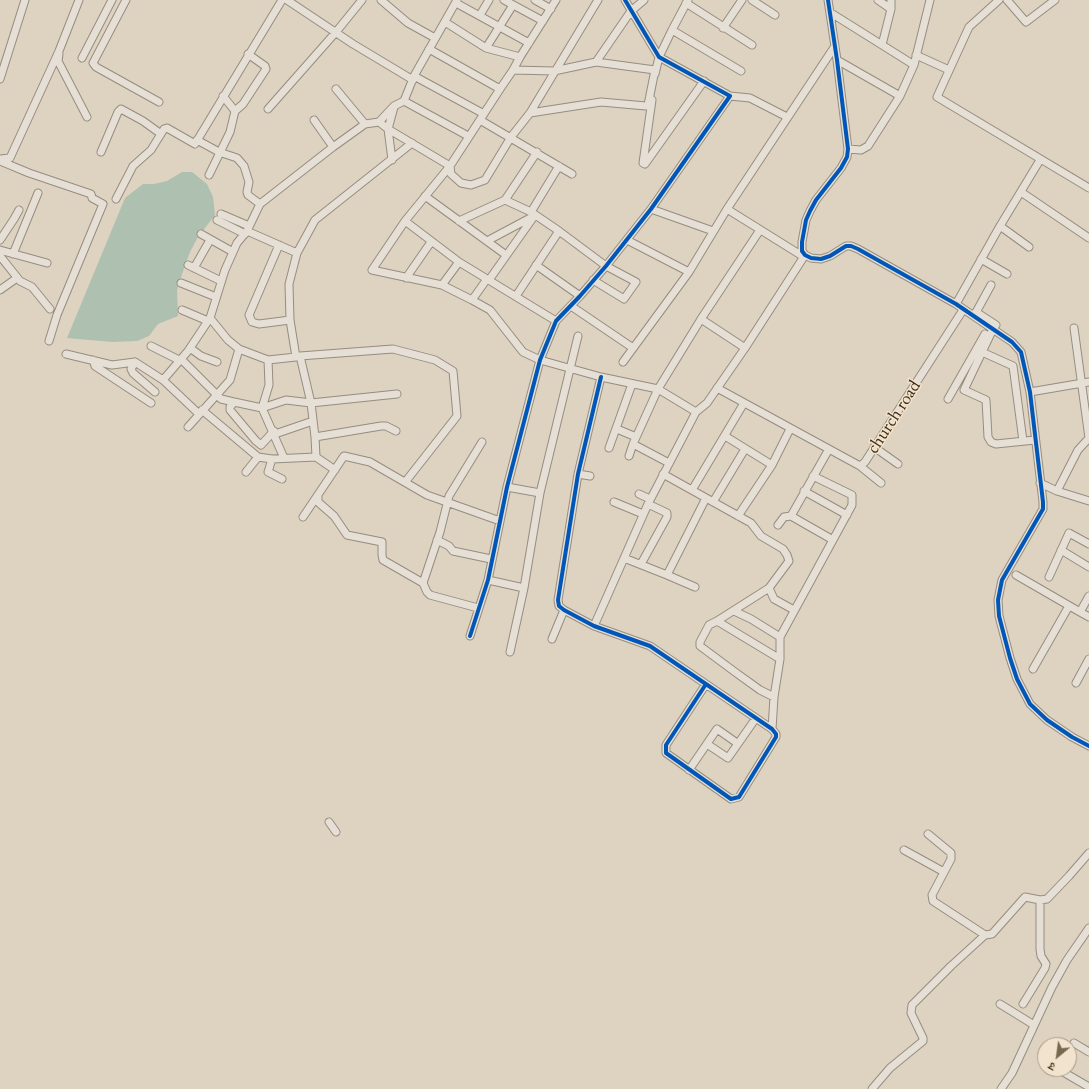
<!DOCTYPE html>
<html>
<head>
<meta charset="utf-8">
<style>
	body { margin:0 }
	#map { position:relative; width:1089px; height:1089px; overflow:hidden; background:#ded2c0; font-family:"EB Garamond","Noto Serif Devanagari",serif }
	canvas { display:block }
	.north { position:absolute; left:1037px; top:1037px; width:40px; height:40px; box-sizing:border-box; background:#f2e3ce; border:1px solid #ab9a83; border-radius:50%; rotate:209deg; font-size:11px; font-weight:700; line-height:16px; text-align:center; color:#412d12 }
	.north::after { content:''; display:block; margin:auto; width:14px; height:18px; background:#78674f; clip-path:polygon(50% 0,100% 100%,50% 72%,0 100%) }
</style>
</head>
<body>
<div id="map">
<canvas width="1089" height="1089"></canvas>
<div class="north">उ</div>
</div>
<script>
const c = document.querySelector('canvas').getContext('2d');
c.lineJoin = 'round';
function fill(path, color) { c.fillStyle = color; c.fill(path, 'evenodd'); }
const toPath = rows => new Path2D(rows.map(r => 'M' + r).join(''));
function stroke(path, color, width, dash) { c.strokeStyle = color; c.lineWidth = width; c.lineCap = dash ? 'butt' : 'round'; c.setLineDash(dash || []); c.stroke(path); }
function label(font, color, halo, rows, align = 'center') {
  c.font = font + ' "EB Garamond",serif'; c.lineWidth = 3; c.setLineDash([]); c.textBaseline = 'middle'; c.strokeStyle = halo; c.fillStyle = color; for (const [text, x, y, turn = 0] of rows) {
    c.save(); c.translate(x, y); c.rotate((+turn || 0) * Math.PI / 180); c.textAlign = isNaN(turn) ? turn : align; if (halo) c.strokeText(text, 0, 0); c.fillText(text, 0, 0); c.restore();
  }
}
fill(toPath([
	[182,172,192,172,207,184,213,197,215,215,198,237,190,252,182,274,177,290,178,316,158,324,149,336,137,341,112,342,67,338,125,198,143,184,154,184,167,181]
]), '#aec0af');
const minor = toPath([
	[126,0,93,63,96,67,159,102],
	[287,0,353,44,413,80],
	[381,0,408,23,435,38],
	[504,0,543,21],
	[535,0,551,9],
	[556,0,520,57,513,70,500,89,450,166,405,221,372,270,442,285,472,300,490,310,523,352,540,360,601,377,658,389,696,412],
	[752,0,775,15],
	[828,0,837,60,848,149,847,157,841,168,816,200,810,211,806,220,802,242,802,251,805,255,811,258,821,259,830,256,846,246,851,246,858,249,956,304,1012,342,1021,352,1030,392,1043,502,1043,509,1002,580,998,600,999,616,1010,658,1017,679,1030,704,1047,720,1072,737,1089,746],
	[878,0,891,9],
	[999,0,969,27,937,97,1089,188],
	[1007,0,1026,22,1055,0],
	[456,3,529,43],
	[686,3,752,45],
	[831,13,914,65],
	[480,15,489,0],
	[445,22,486,48,520,57],
	[723,28,742,0],
	[672,30,741,71],
	[882,45,891,9,891,0],
	[486,48,513,5],
	[429,49,500,89],
	[59,54,58,61,87,117],
	[916,55,949,70],
	[82,58,112,0],
	[837,60,900,96],
	[596,62,631,11,644,0],
	[513,70,554,71,596,62,655,70,648,105,646,106,601,102,530,113],
	[655,74,659,57,672,30,688,0],
	[414,76,484,114],
	[0,79,25,0],
	[336,89,365,124],
	[730,96,750,98,787,117],
	[652,100,643,163,645,164,704,81],
	[404,101,468,136],
	[268,109,336,32,362,0],
	[235,111,243,104,266,69,265,66,248,54],
	[314,120,333,147],
	[480,120,572,174],
	[379,122,388,129,450,166,451,174,461,183,471,185,485,180,511,137,530,113,598,0],
	[197,140,219,152,237,158,244,166,249,182,247,192,248,195,260,204],
	[848,149,861,150,868,146,900,96,914,65,930,0],
	[101,152,118,112,121,109,143,121,161,134],
	[0,159,10,158,59,51,79,0],
	[392,160,388,129,394,107],
	[0,161,29,173,91,194,92,198,103,204,57,315,49,341],
	[209,175,230,132,235,111,223,96],
	[1021,192,1089,238],
	[425,196,506,255],
	[116,199,133,166,151,150,164,129,167,128,195,144,282,0],
	[505,200,531,212,559,231,606,266,636,282,624,299,593,280],
	[651,209,713,231],
	[727,209,804,257],
	[531,212,559,166],
	[221,214,249,226],
	[217,220,245,234],
	[405,221,459,262,556,321],
	[459,221,505,200,537,152],
	[1000,226,1029,247],
	[247,231,297,253],
	[201,234,233,252],
	[0,240,14,219,19,210],
	[627,240,689,272],
	[487,241,532,217],
	[279,245,249,315,252,322,259,324,290,320],
	[0,250,47,263],
	[13,254,38,193],
	[0,256,20,281,32,287,50,309],
	[981,259,1007,274],
	[188,265,221,281],
	[536,265,580,296],
	[194,268,210,240],
	[406,278,431,242],
	[489,280,535,215],
	[181,283,216,297],
	[442,285,459,262],
	[0,290,17,278],
	[516,296,559,231],
	[472,300,487,279],
	[956,304,1000,226,1040,160],
	[571,306,633,348],
	[182,310,208,321],
	[976,312,996,325],
	[974,316,991,285],
	[210,318,228,340,239,349,268,360,296,357],
	[701,319,745,348],
	[1074,328,1089,438],
	[993,329,964,390,986,400,988,437,991,442,996,444,1035,440],
	[151,346,179,360],
	[190,348,201,356,217,362],
	[982,352,1013,366,1023,441],
	[66,354,112,365,135,362,163,380,199,414],
	[300,356,393,349,435,360,453,371,457,416,406,481],
	[181,359,221,399,234,402],
	[93,360,95,366,151,403],
	[268,360,269,385,262,408,284,458],
	[135,362,131,369,133,373,155,392],
	[623,362,689,272,727,209,835,46],
	[601,377,578,474,558,600,559,606,564,610,594,626,650,646,772,729,776,734,776,737,739,797,731,799,666,753,666,745,706,684],
	[163,380,188,351,210,318,225,270,237,243,247,231,260,204,333,147,365,124,379,122,394,106,404,101,414,76,457,0],
	[717,388,860,466,865,462,963,310],
	[1030,392,1089,382],
	[948,399,985,334],
	[202,410,258,457,272,459,316,457,335,470],
	[188,427,230,380,239,349],
	[617,429,636,437],
	[274,431,261,445,256,441,230,410,230,407,234,402,262,408,286,400,311,403,397,394],
	[275,434,313,421],
	[725,436,772,465],
	[315,437,381,426,386,426,396,431],
	[633,444,669,463],
	[874,447,898,464],
	[609,448,632,384],
	[629,456,633,444,658,389,701,319,760,230],
	[316,457,315,437,311,403,300,356,296,357,290,320,289,284,297,253,315,220,412,143],
	[272,459,268,472,282,479],
	[860,466,881,483],
	[246,472,258,457],
	[578,474,590,476],
	[663,474,751,523,761,536,783,549,787,555,789,561,769,588,717,621,709,625,700,642,700,646,735,672,760,690,774,697],
	[1040,483,1057,491,1089,501],
	[507,487,540,493],
	[692,490,744,403],
	[804,491,847,515],
	[1057,491,1078,450,1089,438],
	[639,494,650,499],
	[318,496,318,502,334,516,347,535,382,542,382,555,383,560,423,583,427,592,430,595,478,608],
	[614,502,643,514],
	[713,502,745,449],
	[738,516,772,465,790,429],
	[791,516,833,540],
	[303,517,344,456,370,462,427,495,500,521],
	[778,525,784,517,791,516,829,449],
	[437,540,449,546,453,551,491,559],
	[1061,550,1089,567],
	[624,558,667,575,695,587],
	[641,564,667,517,667,513,648,504],
	[667,575,706,498],
	[1016,575,1080,612,1089,596],
	[1049,577,1069,533,1089,544],
	[488,580,524,588],
	[423,583,440,532,449,496,482,442],
	[769,588,774,599,794,610],
	[734,611,751,619,780,637],
	[1080,612,1089,617],
	[717,621,780,659],
	[594,626,648,504,696,412,707,403,745,348,805,255],
	[470,636,488,580,507,487,540,360,556,321,580,296,606,266,651,209,730,96,659,57,625,0],
	[552,639,564,610],
	[510,652,524,588,540,493,578,336],
	[1033,669,1069,606],
	[1076,683,1089,659],
	[772,729,774,697,780,659,780,637,852,505,852,495,813,476],
	[707,744,728,758,756,718],
	[689,770,717,729,737,743],
	[329,822,336,832],
	[928,834,951,853,951,859,932,895,933,901,985,935,992,934,1025,897,1040,900,1047,899,1069,876,1089,853],
	[904,850,944,872],
	[1000,1004,1034,1025],
	[1023,1004,1045,968,1046,964,1041,956,1040,949,1040,900],
	[1074,1043,1089,1052],
	[1058,1069,1089,1087],
	[872,1089,890,1068,923,1041,923,1038,911,1013,912,1005,951,966,985,935],
	[1001,1089,1012,1073,1052,987,1067,960,1089,928]
]);
stroke(minor, '#968d7f', 9);
stroke(minor, '#e5dfd6', 7);
stroke(toPath([
	[828,0,837,60,848,149,847,157,841,168,816,200,810,211,806,220,802,242,802,251,805,255,811,258,821,259,830,256,846,246,851,246,858,249,956,304,1012,342,1021,352,1030,392,1043,502,1043,509,1002,580,998,600,999,616,1010,658,1017,679,1030,704,1047,720,1072,737,1089,746],
	[601,377,578,474,558,600,559,606,564,610,594,626,650,646,772,729,776,734,776,737,739,797,731,799,666,753,666,745,706,684],
	[470,636,488,580,507,487,540,360,556,321,580,296,606,266,651,209,730,96,659,57,625,0]
]), '#0057b8', 4);
label('18px', '#412d12', '#f2e3ce', [
	["church road",894,417,-57]
]);
</script>
</body>
</html>
